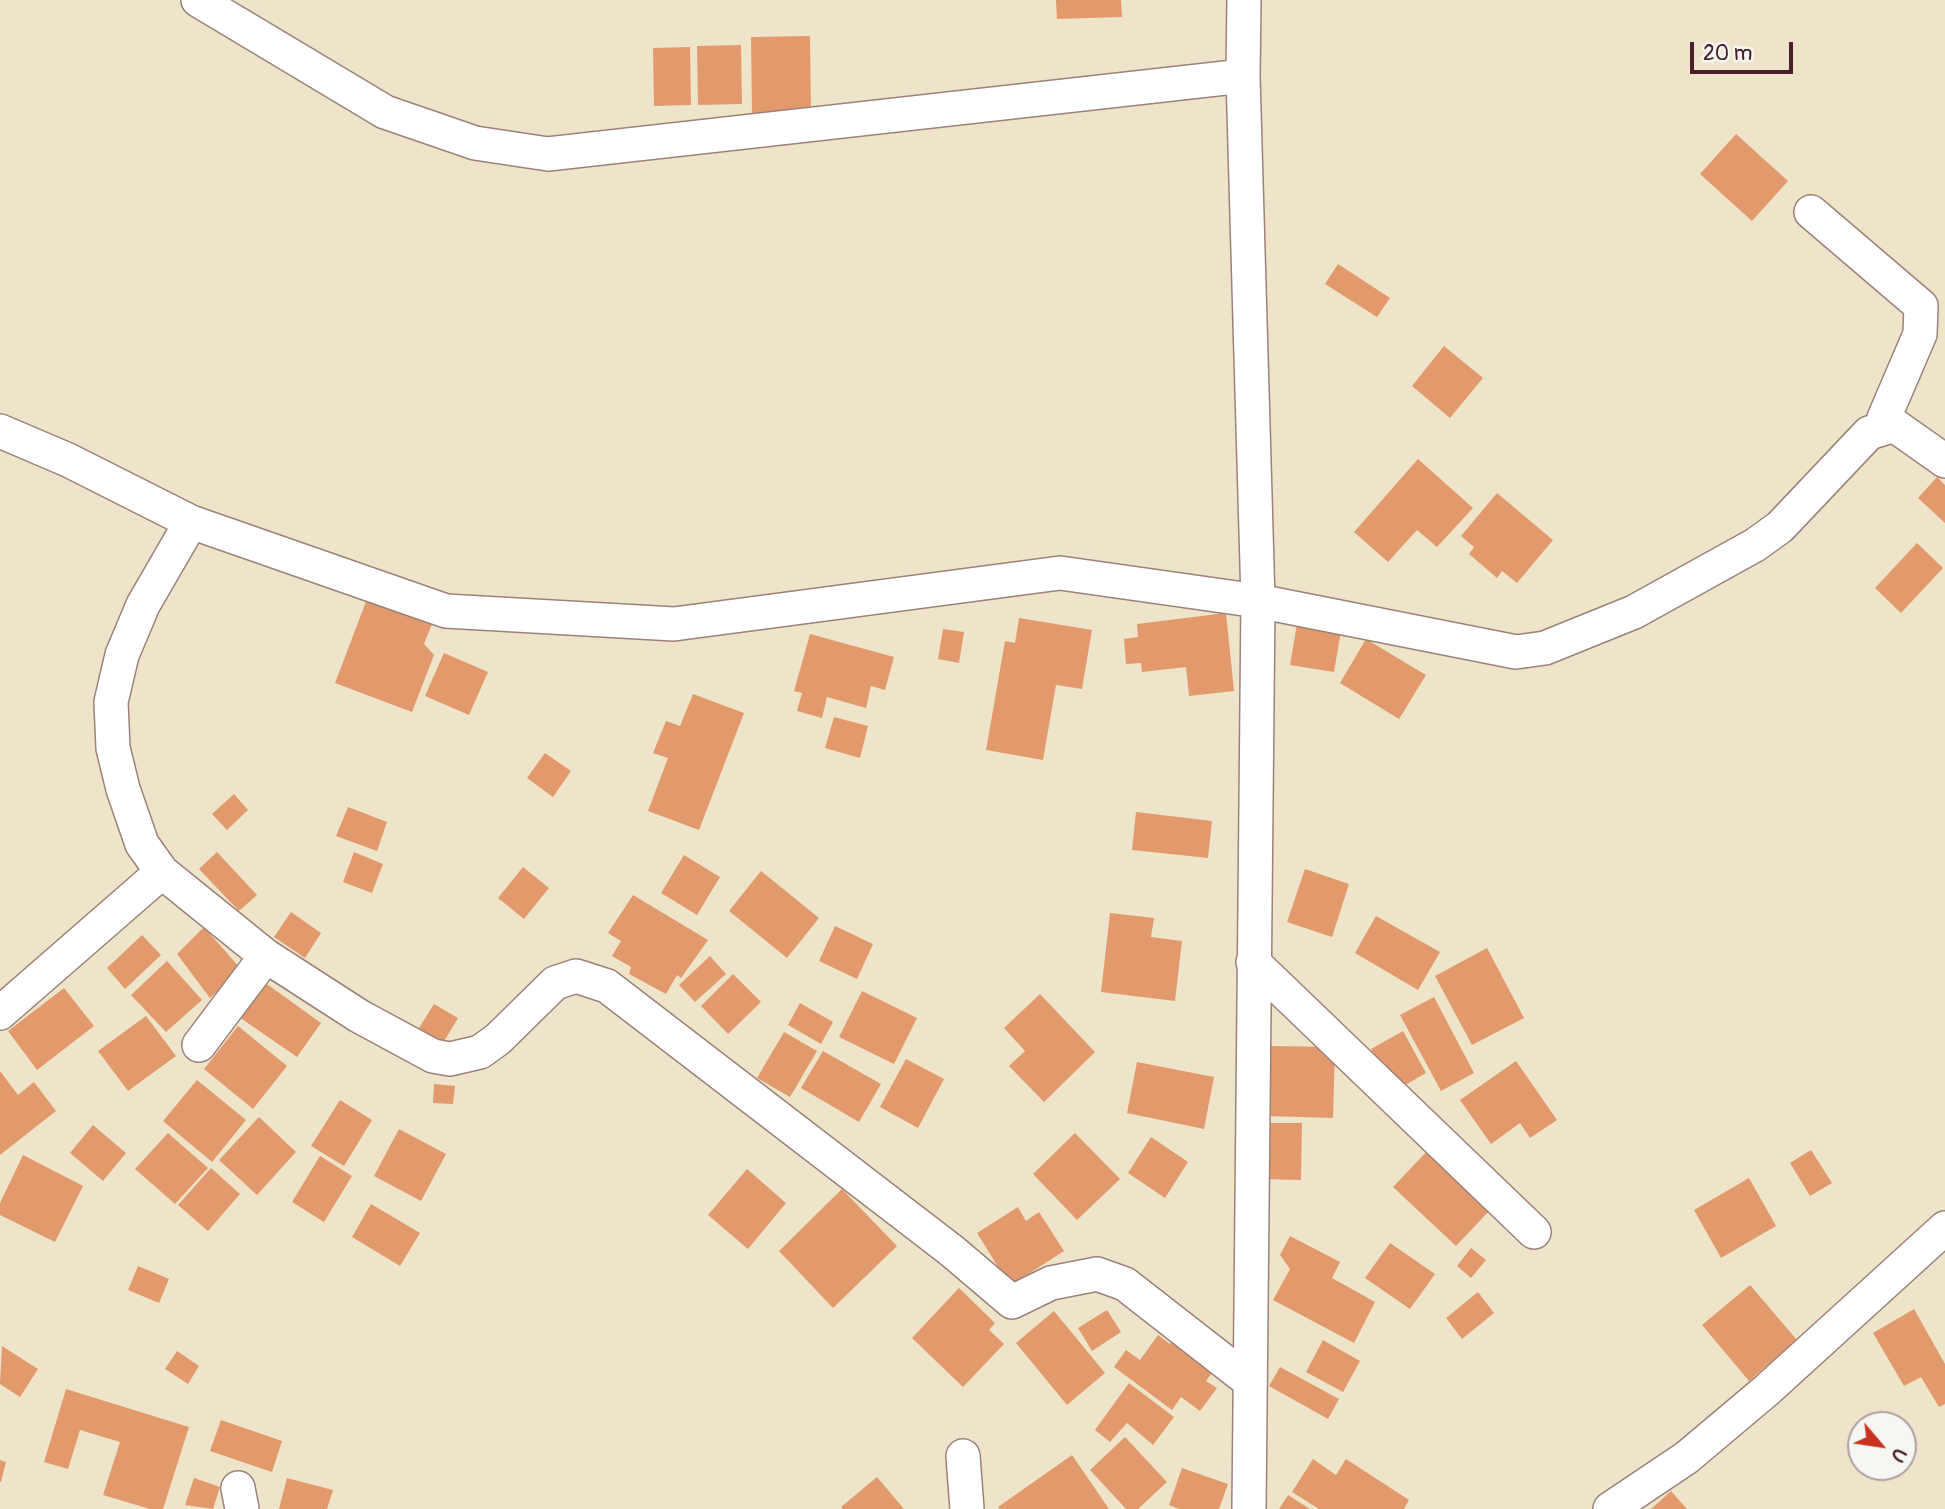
<!DOCTYPE html>
<html>
<head>
<meta charset="utf-8">
<style>
	body { margin:0 }
	#map { position:relative; width:1945px; height:1509px; overflow:hidden; background:#eee4c9; font-family:Pangolin,sans-serif }
	canvas { display:block }
	.north { position:absolute; left:1847px; top:1411px; width:70px; height:70px; box-sizing:border-box; background:#f6f6f2; border:2px solid #b1a0a2; border-radius:50%; rotate:119deg; font-size:19px; font-weight:700; line-height:28px; text-align:center; color:#4a1f2b }
	.north::after { content:''; display:block; margin:auto; width:24px; height:32px; background:#c8321e; clip-path:polygon(50% 0,100% 100%,50% 72%,0 100%) }
	.scale { position:absolute; left:1690px; top:42px; width:103px; height:32px; box-sizing:border-box; border:4px solid #4a1f2b; border-top:0; padding-left:9px; font-size:21px; line-height:24px; white-space:nowrap; color:#4a1f2b; -webkit-text-stroke:5px #f6f6f2; paint-order:stroke }
</style>
</head>
<body>
<div id="map">
<canvas width="1945" height="1509"></canvas>
<div class="north">U</div>
<div class="scale">20 m</div>
</div>
<script>
const c = document.querySelector('canvas').getContext('2d');
c.lineJoin = 'round';
function fill(path, color) { c.fillStyle = color; c.fill(path, 'evenodd'); }
const toPath = rows => new Path2D(rows.map(r => 'M' + r).join(''));
function stroke(path, color, width, dash) { c.strokeStyle = color; c.lineWidth = width; c.lineCap = dash ? 'butt' : 'round'; c.setLineDash(dash || []); c.stroke(path); }
fill(toPath([
	[1056,0,1121,0,1122,17,1057,19],
	[810,36,811,114,752,115,751,37],
	[741,45,742,104,698,105,697,46],
	[690,47,691,105,654,106,653,48],
	[1736,134,1788,181,1752,221,1700,174],
	[1338,264,1390,298,1377,317,1325,284],
	[1444,346,1483,378,1450,418,1412,386],
	[1418,459,1473,508,1437,547,1417,530,1388,562,1354,532],
	[1937,477,1945,485,1945,523,1918,498],
	[1497,493,1553,540,1517,583,1502,571,1497,578,1469,554,1474,547,1461,536],
	[1917,543,1943,568,1901,613,1875,588],
	[367,599,432,624,424,644,434,655,412,712,335,683],
	[1226,613,1234,691,1189,696,1186,667,1142,672,1141,663,1126,664,1124,639,1138,637,1137,624],
	[1019,618,1092,630,1082,689,1056,685,1043,760,986,750,1005,641,1015,643],
	[1297,624,1341,631,1334,672,1290,665],
	[943,629,964,632,959,663,938,659],
	[810,634,894,657,885,690,871,686,866,708,827,697,822,718,797,711,802,693,794,691],
	[1366,639,1426,675,1399,719,1340,683],
	[444,653,488,672,469,715,425,696],
	[693,694,744,713,699,830,648,811,668,758,653,753,666,721,680,726],
	[834,717,868,726,860,758,825,748],
	[545,753,571,771,553,797,527,778],
	[234,794,248,810,227,830,212,814],
	[348,807,387,822,377,851,336,836],
	[1136,812,1212,821,1208,858,1132,850],
	[217,852,257,895,239,911,199,869],
	[354,852,383,864,372,893,343,882],
	[684,855,720,877,697,915,661,893],
	[523,867,549,888,524,919,498,898],
	[1305,869,1349,884,1332,937,1287,922],
	[761,871,819,918,787,958,729,911],
	[633,895,708,940,681,978,677,975,666,994,629,974,631,967,612,956,621,941,608,933],
	[291,912,321,933,305,958,274,937],
	[1110,913,1154,918,1151,937,1182,941,1175,1001,1101,992],
	[1376,916,1440,952,1418,990,1355,953],
	[835,926,873,944,857,979,819,961],
	[204,927,241,969,210,998,177,954],
	[142,935,161,955,125,989,107,968],
	[1487,948,1524,1018,1472,1045,1435,976],
	[710,956,726,974,695,1002,679,985],
	[167,961,202,1000,166,1032,131,995],
	[733,974,761,1002,728,1034,701,1006],
	[264,982,321,1023,297,1057,239,1017],
	[64,988,94,1026,37,1070,8,1031],
	[862,991,917,1018,894,1064,839,1037],
	[1040,994,1095,1052,1044,1102,1009,1066,1025,1051,1004,1028],
	[1434,997,1474,1073,1441,1091,1400,1015],
	[800,1003,833,1022,821,1044,788,1025],
	[434,1004,458,1018,443,1043,419,1028],
	[146,1016,176,1056,128,1091,98,1051],
	[238,1026,287,1066,253,1109,204,1069],
	[1403,1031,1426,1073,1395,1091,1371,1049],
	[784,1032,817,1051,790,1097,757,1078],
	[1268,1046,1335,1047,1333,1118,1266,1116],
	[823,1051,881,1084,859,1122,801,1088],
	[906,1059,944,1079,918,1128,880,1107],
	[1516,1061,1557,1120,1530,1138,1520,1123,1491,1144,1460,1100],
	[1137,1062,1214,1077,1204,1129,1127,1113],
	[0,1071,18,1095,34,1082,56,1111,0,1155],
	[197,1080,246,1120,212,1162,163,1121],
	[434,1084,455,1086,453,1104,433,1103],
	[340,1100,372,1120,344,1166,311,1146],
	[259,1117,296,1152,257,1195,219,1160],
	[1265,1123,1302,1123,1301,1180,1263,1179],
	[93,1125,126,1153,103,1181,70,1153],
	[399,1129,446,1154,421,1201,374,1176],
	[168,1133,208,1168,175,1204,135,1169],
	[1075,1133,1120,1179,1077,1220,1033,1174],
	[1151,1137,1188,1162,1165,1198,1128,1173],
	[1430,1148,1492,1208,1456,1246,1393,1187],
	[1811,1150,1832,1183,1810,1196,1790,1163],
	[23,1155,83,1186,55,1242,0,1215,0,1203],
	[320,1156,352,1176,324,1222,292,1202],
	[211,1168,240,1194,208,1231,178,1205],
	[747,1169,786,1203,748,1249,708,1215],
	[1749,1178,1776,1226,1721,1258,1694,1210],
	[842,1189,897,1246,833,1308,779,1251],
	[371,1204,420,1233,400,1266,352,1237],
	[1018,1207,1026,1221,1039,1212,1064,1251,1010,1286,977,1233],
	[1290,1236,1340,1262,1332,1278,1375,1302,1354,1343,1273,1300,1290,1269,1280,1255],
	[1390,1243,1435,1274,1410,1309,1365,1278],
	[1471,1248,1486,1260,1471,1278,1457,1266],
	[138,1266,169,1279,159,1303,128,1290],
	[1750,1285,1797,1340,1749,1381,1702,1325],
	[959,1288,995,1323,989,1330,1004,1344,963,1387,912,1338],
	[1478,1292,1494,1313,1462,1339,1446,1318],
	[1914,1309,1945,1364,1945,1404,1939,1407,1921,1377,1904,1386,1873,1333],
	[1107,1310,1121,1332,1092,1351,1078,1328],
	[1054,1311,1105,1373,1067,1405,1016,1343],
	[1158,1335,1170,1344,1176,1335,1218,1365,1206,1381,1217,1388,1200,1411,1181,1397,1172,1410,1114,1367,1126,1350,1140,1360],
	[1323,1340,1360,1361,1343,1392,1306,1372],
	[2,1346,38,1369,20,1397,0,1384],
	[177,1351,199,1366,188,1384,165,1369],
	[1280,1367,1339,1399,1328,1419,1269,1386],
	[1129,1383,1174,1417,1153,1445,1127,1423,1110,1442,1095,1430],
	[66,1389,189,1427,163,1509,150,1509,103,1495,120,1442,80,1430,68,1469,44,1462],
	[221,1420,282,1441,272,1472,210,1451],
	[1125,1437,1167,1482,1138,1509,1126,1509,1090,1470],
	[1072,1455,1109,1509,1000,1509,998,1507],
	[1313,1459,1336,1475,1346,1459,1409,1500,1404,1509,1319,1509,1292,1492],
	[0,1460,6,1462,1,1482,0,1482],
	[1182,1468,1228,1484,1219,1509,1179,1509,1169,1505],
	[877,1477,904,1509,843,1509,841,1507],
	[194,1478,220,1487,213,1509,185,1505],
	[287,1478,333,1490,327,1509,279,1509],
	[1671,1491,1687,1509,1651,1509],
	[1288,1495,1310,1509,1279,1509]
]), '#e29a6d');
const minor = toPath([
	[198,0,385,112,475,143,548,154,1243,76],
	[1244,0,1243,76,1258,601,1249,1509],
	[1811,212,1921,306,1920,334,1884,418],
	[0,431,68,460,191,522,446,611,674,624,1060,573,1258,601,1516,652,1545,648,1634,612,1755,545,1780,527,1869,433,1888,427,1884,418,1945,461],
	[191,522,143,605,122,655,111,702,113,748,123,789,142,844,162,872,266,956,359,1016,433,1056,450,1059,480,1052,498,1039,555,983,576,976,607,986,952,1251,1012,1302,1051,1283,1097,1274,1125,1284,1248,1380],
	[1253,962,1534,1232],
	[0,1013,162,872],
	[199,1045,266,956],
	[963,1456,967,1509],
	[238,1488,242,1509],
	[1610,1509,1686,1458,1768,1389,1945,1228]
]);
stroke(minor, '#9c827a', 36);
stroke(minor, '#fff', 33);
</script>
</body>
</html>
